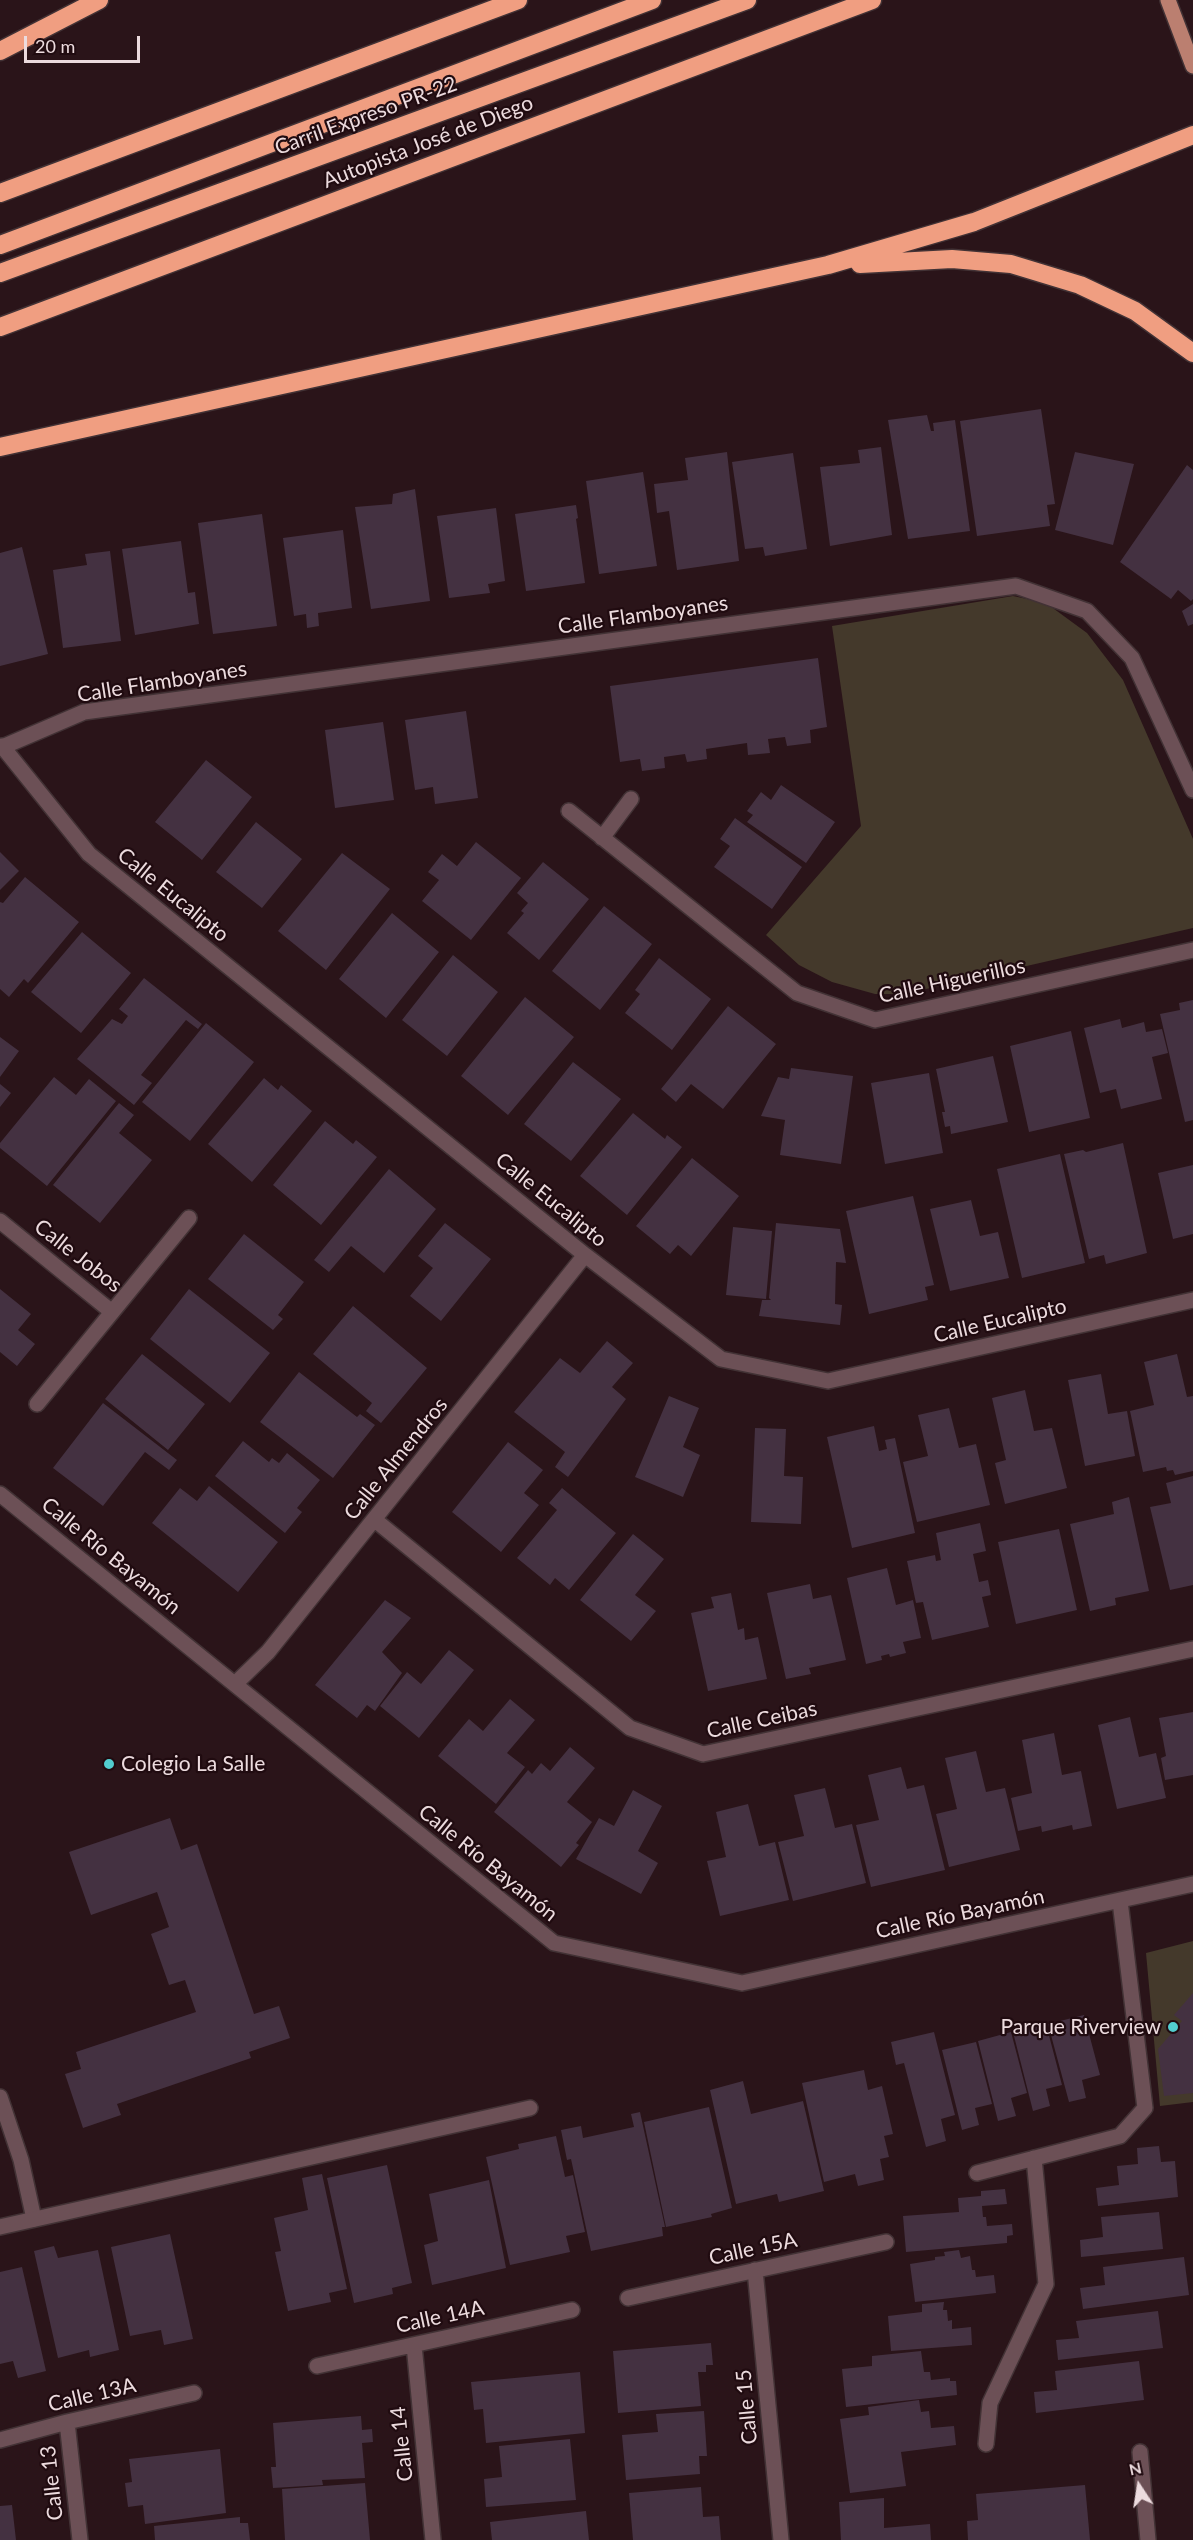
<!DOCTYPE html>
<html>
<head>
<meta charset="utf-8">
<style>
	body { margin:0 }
	#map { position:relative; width:1193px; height:2540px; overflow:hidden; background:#2a1419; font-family:Lato,sans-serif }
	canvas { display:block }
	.north { position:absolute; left:1109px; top:2456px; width:60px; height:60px; -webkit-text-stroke:4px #200b10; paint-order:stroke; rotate:348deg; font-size:16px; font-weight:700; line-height:24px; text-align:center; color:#ecdbde }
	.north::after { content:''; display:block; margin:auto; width:21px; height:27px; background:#ecdbde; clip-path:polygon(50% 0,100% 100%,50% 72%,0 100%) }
	.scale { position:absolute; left:24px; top:36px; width:116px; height:27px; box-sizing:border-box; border:3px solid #ecdbde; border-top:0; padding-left:8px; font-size:18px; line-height:21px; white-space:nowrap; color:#ecdbde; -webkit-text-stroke:4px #200b10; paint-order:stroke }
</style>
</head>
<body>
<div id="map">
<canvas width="1193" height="2540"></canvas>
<div class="north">N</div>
<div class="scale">20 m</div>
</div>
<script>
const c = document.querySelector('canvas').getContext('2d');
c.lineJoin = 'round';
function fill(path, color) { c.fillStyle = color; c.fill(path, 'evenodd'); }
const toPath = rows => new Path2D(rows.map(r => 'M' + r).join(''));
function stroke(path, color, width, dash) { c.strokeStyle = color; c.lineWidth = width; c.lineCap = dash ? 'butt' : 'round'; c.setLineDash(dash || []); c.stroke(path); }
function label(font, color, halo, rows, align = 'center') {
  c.font = font + ' Lato,sans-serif'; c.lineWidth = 4.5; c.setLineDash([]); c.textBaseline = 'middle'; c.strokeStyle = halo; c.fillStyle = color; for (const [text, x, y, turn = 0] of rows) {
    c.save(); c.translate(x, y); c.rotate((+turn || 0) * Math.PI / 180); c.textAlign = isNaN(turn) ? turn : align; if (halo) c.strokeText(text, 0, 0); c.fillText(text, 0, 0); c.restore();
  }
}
fill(toPath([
	[1013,596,1046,603,1087,633,1123,680,1193,839,1193,928,904,994,875,994,832,982,799,965,766,935,861,826,832,626],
	[1193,1941,1193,2102,1160,2106,1146,1953]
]), '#44392b');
fill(toPath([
	[1041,409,1055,504,1047,505,1050,526,977,536,960,421],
	[927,415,931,431,934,431,933,423,955,420,970,531,908,539,888,420],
	[881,447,892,535,830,546,820,467,860,463,858,450],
	[727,452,739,561,677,570,669,511,657,513,654,484,688,480,685,458],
	[1075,452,1134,464,1113,545,1055,530],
	[793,453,807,549,765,556,763,547,745,549,732,462],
	[1187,465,1193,470,1193,599,1191,601,1178,590,1171,599,1120,562],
	[643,472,657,566,599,574,586,481],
	[415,489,430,601,371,609,355,507,392,504,393,494],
	[576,505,578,518,576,519,585,583,526,591,515,514],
	[496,508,505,581,488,584,490,593,449,598,437,516],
	[262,514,277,626,213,634,198,523],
	[343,530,352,608,318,613,319,626,307,628,306,614,294,616,283,538],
	[181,541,188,593,195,592,199,624,135,635,122,549],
	[22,547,48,654,0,666,0,553],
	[110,551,121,641,63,648,53,570,87,565,85,554],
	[1193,604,1193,624,1188,626,1182,611],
	[818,658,827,727,810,730,811,743,787,746,785,737,768,739,770,753,748,755,747,743,706,749,707,759,687,762,685,754,664,757,665,768,642,771,640,759,620,762,610,686],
	[466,711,478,798,435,804,433,787,415,790,405,720],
	[383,722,394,800,335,808,325,730],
	[206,760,252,797,202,860,155,822],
	[781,785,835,822,806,863,747,822,753,815,747,811,761,792,771,800],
	[735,818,802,867,772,909,714,867,730,846,720,839],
	[256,822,302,859,262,908,216,872],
	[476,842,521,878,471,940,422,901,439,880,428,872,442,854,457,866],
	[0,852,19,871,0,890],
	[342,853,390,889,326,970,278,931],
	[543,862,589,899,539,960,507,933,524,913,521,911,528,903,517,893],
	[25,877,79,922,28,983,24,979,9,997,0,989,0,902,3,903],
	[604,906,652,944,600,1010,552,971],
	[392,913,439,952,386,1018,339,979],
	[82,932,131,973,81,1033,31,992],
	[453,955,498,992,447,1056,402,1020],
	[659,958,711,999,672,1050,625,1013,640,994,635,990],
	[144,978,202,1024,198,1029,186,1020,141,1075,152,1083,134,1105,77,1059,112,1019,122,1024,128,1016,119,1009],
	[525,997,574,1037,508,1115,461,1076],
	[1193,1000,1193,1120,1185,1122,1160,1014,1180,1010,1179,1003],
	[728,1006,776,1044,723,1109,691,1084,676,1102,661,1089],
	[1120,1019,1122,1028,1144,1022,1146,1032,1162,1029,1168,1053,1152,1057,1162,1099,1121,1109,1116,1089,1100,1093,1084,1028],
	[206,1023,254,1062,190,1141,142,1102],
	[1071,1031,1090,1118,1029,1132,1010,1046],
	[0,1037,19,1051,0,1077],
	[993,1056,1008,1122,951,1134,950,1126,945,1127,942,1112,945,1112,936,1069],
	[573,1062,621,1099,571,1161,524,1124],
	[791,1068,853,1076,841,1164,780,1155,785,1120,761,1116,778,1077,789,1079],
	[929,1073,943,1153,885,1164,871,1083],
	[54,1077,76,1095,89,1079,116,1101,47,1186,0,1148,0,1143],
	[264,1078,278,1090,281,1085,312,1111,252,1182,208,1144],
	[0,1084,11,1093,0,1107],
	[119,1103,134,1115,119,1133,152,1160,100,1223,53,1185],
	[633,1113,665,1139,667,1135,682,1147,627,1215,580,1176],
	[325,1121,353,1144,356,1140,377,1157,321,1225,273,1185],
	[1123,1143,1147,1253,1106,1264,1104,1255,1089,1259,1064,1154,1083,1150,1086,1152],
	[1060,1154,1085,1263,1022,1278,997,1169],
	[692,1158,739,1196,691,1256,678,1245,670,1254,636,1226],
	[1193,1165,1193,1234,1173,1239,1158,1173],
	[389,1169,436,1209,384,1273,351,1246,329,1272,314,1260],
	[913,1196,934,1285,925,1287,928,1300,869,1314,846,1211],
	[971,1200,980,1236,998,1232,1009,1278,950,1291,930,1209],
	[445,1223,491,1259,441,1321,410,1296,433,1268,418,1256],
	[776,1223,840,1229,846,1263,836,1262,835,1304,842,1305,840,1325,759,1316,762,1300,771,1300,769,1298],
	[733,1227,772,1231,766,1299,726,1295],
	[244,1234,304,1282,278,1315,283,1319,273,1330,208,1279],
	[0,1289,31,1314,18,1330,35,1344,17,1366,0,1352],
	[189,1289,270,1353,230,1403,150,1339],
	[353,1306,427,1368,381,1423,366,1411,372,1403,313,1354],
	[607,1341,633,1363,612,1387,626,1399,568,1477,555,1467,565,1452,514,1412,560,1358,580,1373],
	[142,1354,205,1404,168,1450,105,1399],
	[1177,1354,1187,1397,1193,1396,1193,1471,1175,1475,1173,1470,1167,1471,1166,1467,1143,1472,1130,1411,1154,1405,1144,1362],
	[299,1372,357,1417,360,1414,375,1425,333,1478,260,1422],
	[1101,1374,1108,1414,1127,1411,1135,1456,1085,1466,1068,1380],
	[1025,1390,1034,1431,1052,1428,1067,1488,1005,1504,995,1463,1006,1460,992,1398],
	[669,1396,699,1408,683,1447,700,1455,683,1497,635,1477],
	[103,1403,177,1460,169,1470,145,1452,103,1506,53,1468],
	[949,1408,959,1448,976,1444,990,1505,917,1522,903,1462,928,1456,918,1415],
	[874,1426,879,1451,887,1449,885,1440,895,1438,915,1533,852,1548,827,1437],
	[755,1428,786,1429,784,1476,803,1477,801,1524,751,1522],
	[243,1441,269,1462,272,1458,279,1463,287,1453,320,1480,297,1508,302,1512,285,1533,215,1476],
	[508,1442,543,1470,524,1493,539,1505,501,1552,452,1512],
	[1193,1476,1193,1585,1170,1590,1150,1507,1171,1503,1166,1483],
	[209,1486,278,1542,238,1592,152,1523,180,1488,197,1501],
	[562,1488,616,1533,569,1590,555,1578,550,1585,517,1558,557,1510,549,1503],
	[1129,1497,1149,1591,1115,1598,1116,1605,1090,1611,1070,1524,1114,1514,1112,1502],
	[980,1523,986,1551,973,1554,979,1582,988,1580,991,1595,982,1597,989,1627,932,1640,923,1602,916,1603,907,1561,935,1555,936,1561,941,1560,936,1533],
	[1059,1529,1077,1610,1016,1624,998,1542],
	[633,1534,664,1559,635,1595,656,1611,631,1641,580,1600],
	[887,1568,896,1605,913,1600,921,1638,903,1642,906,1653,890,1657,889,1654,881,1656,882,1660,866,1664,847,1578],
	[810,1584,813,1599,831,1595,846,1660,809,1668,811,1674,786,1679,767,1593],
	[731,1593,738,1630,744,1628,745,1640,758,1637,767,1679,708,1691,691,1613,714,1608,711,1597],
	[385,1600,411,1618,382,1652,402,1673,375,1711,367,1705,357,1718,315,1685],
	[449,1650,474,1670,419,1738,380,1706,407,1672,421,1684],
	[510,1699,535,1720,507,1753,525,1767,496,1804,438,1756,469,1719,483,1731],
	[1193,1712,1193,1775,1165,1780,1161,1758,1166,1756,1159,1718],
	[1130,1717,1139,1757,1156,1753,1166,1798,1117,1809,1098,1725],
	[1054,1733,1062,1775,1081,1771,1092,1826,1073,1830,1072,1825,1042,1832,1041,1826,1018,1831,1011,1798,1032,1793,1022,1740],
	[570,1747,595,1768,567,1802,592,1822,576,1843,579,1845,561,1867,494,1812,528,1770,532,1774,541,1763,550,1771],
	[976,1751,986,1792,1005,1788,1020,1850,949,1867,936,1814,957,1809,945,1758],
	[901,1767,907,1789,924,1785,945,1870,871,1887,856,1825,879,1820,868,1775],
	[825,1788,835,1828,852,1824,866,1883,793,1901,778,1842,804,1836,794,1795],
	[633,1790,662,1806,638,1851,658,1863,641,1894,576,1859,599,1818,614,1826],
	[748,1804,759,1846,775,1842,789,1900,720,1916,707,1861,726,1857,716,1812],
	[170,1818,181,1850,197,1844,254,2014,279,2006,290,2038,249,2052,251,2058,117,2104,121,2115,83,2128,65,2074,81,2069,76,2052,196,2012,185,1980,169,1985,151,1934,169,1927,157,1892,91,1915,69,1852],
	[1193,1993,1193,2093,1164,2096,1158,2049,1182,2021,1174,2015],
	[1084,2015,1100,2075,1082,2080,1086,2098,1069,2102,1048,2024],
	[1046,2024,1062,2085,1046,2089,1050,2106,1033,2111,1013,2032],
	[934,2032,955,2115,941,2119,946,2141,926,2147,904,2063,896,2065,891,2042],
	[1011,2032,1027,2093,1011,2098,1016,2116,998,2121,978,2041],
	[976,2042,992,2104,975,2108,979,2125,962,2130,942,2050],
	[864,2070,868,2090,882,2086,893,2134,884,2136,889,2157,880,2159,884,2180,858,2186,855,2174,824,2182,802,2083],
	[743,2081,751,2114,803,2101,824,2191,779,2202,777,2194,736,2204,710,2090],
	[709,2107,732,2208,711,2214,712,2217,666,2227,644,2122],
	[640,2112,665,2227,662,2227,663,2236,591,2251,571,2159,567,2160,561,2130,581,2126,583,2138,634,2127,631,2114],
	[556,2136,565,2177,573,2175,585,2232,566,2236,570,2252,510,2265,486,2157,519,2149,518,2144],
	[1159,2146,1161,2162,1175,2161,1178,2197,1098,2206,1096,2188,1119,2185,1117,2166,1138,2164,1137,2148],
	[387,2165,412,2283,392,2288,393,2294,354,2303,327,2178],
	[322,2174,347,2289,329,2293,331,2302,288,2311,275,2252,281,2251,274,2218,308,2210,302,2178],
	[489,2180,506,2268,432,2285,424,2245,438,2241,429,2194],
	[1005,2189,1007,2204,982,2206,983,2217,986,2217,987,2226,1012,2224,1013,2235,1007,2236,1007,2243,906,2252,903,2216,959,2212,958,2198,981,2196,981,2191],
	[1159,2212,1163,2249,1081,2257,1080,2240,1103,2237,1101,2217],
	[170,2234,193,2339,164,2345,161,2330,130,2336,111,2247],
	[54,2246,58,2258,98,2250,119,2350,90,2357,89,2350,58,2358,34,2251],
	[959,2250,961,2258,970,2256,972,2270,975,2270,976,2277,994,2275,996,2293,915,2302,910,2264,935,2260,935,2257,945,2256,944,2252],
	[1184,2257,1189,2295,1083,2309,1080,2288,1105,2285,1103,2267],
	[22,2267,46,2371,18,2378,13,2361,0,2364,0,2272],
	[944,2302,943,2310,947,2310,948,2321,952,2320,952,2329,971,2327,972,2345,891,2351,888,2316,922,2312,922,2304],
	[1158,2311,1163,2348,1058,2360,1056,2340,1079,2338,1076,2321],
	[711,2343,713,2365,706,2365,706,2372,698,2372,701,2406,618,2413,613,2351],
	[921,2351,924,2372,930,2372,931,2380,950,2378,950,2381,956,2381,957,2395,846,2407,842,2369,872,2366,872,2356],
	[1139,2361,1144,2400,1036,2413,1034,2392,1057,2390,1055,2371],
	[580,2372,585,2433,486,2443,483,2409,474,2410,471,2382],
	[919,2400,921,2412,929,2411,931,2428,954,2426,956,2445,901,2452,906,2486,850,2493,840,2419,869,2415,868,2407],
	[704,2411,707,2456,699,2456,700,2474,626,2480,622,2435,658,2432,656,2414],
	[361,2416,362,2430,372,2429,373,2442,362,2443,365,2478,322,2480,323,2485,273,2488,271,2467,276,2467,273,2423],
	[570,2439,576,2500,486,2507,484,2479,502,2477,499,2446],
	[220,2449,226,2513,145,2524,143,2505,128,2507,125,2483,132,2482,129,2459],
	[365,2483,370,2540,285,2540,282,2489],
	[1085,2485,1090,2540,968,2540,967,2521,978,2520,976,2494],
	[701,2487,703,2517,719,2516,721,2540,633,2540,629,2493],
	[884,2498,884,2528,930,2524,931,2540,841,2540,839,2502],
	[12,2505,16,2540,0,2540,0,2506],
	[586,2511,589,2540,492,2540,490,2522],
	[240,2517,240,2523,248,2523,250,2540,155,2540,154,2526]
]), '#443141');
const service = toPath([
	[0,2097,21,2160,34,2219]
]);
const minor = toPath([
	[2,746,89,854,585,1255,721,1359,828,1381,1193,1300],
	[0,748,84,712,1016,586,1087,611,1132,658,1193,790],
	[569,811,797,993,875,1020,1193,950],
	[602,838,631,799],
	[0,1221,112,1312],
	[37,1404,189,1218],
	[0,1494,554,1943,742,1983,1193,1884],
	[375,1520,630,1728,703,1754,1193,1649],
	[235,1684,268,1652,585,1255],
	[977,2173,1120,2136,1145,2108,1120,1901],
	[0,2227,530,2108],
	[755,2270,781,2540],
	[628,2298,886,2242],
	[414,2345,433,2540],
	[317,2366,572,2310],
	[67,2422,80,2540],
	[0,2440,67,2422,194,2393],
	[986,2444,990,2403,1046,2284,1034,2158],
	[1140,2452,1148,2540]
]);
const primary = toPath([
	[1168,0,1193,66]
]);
const motorway = toPath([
	[0,51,99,0],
	[0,193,518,0],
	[0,245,652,0],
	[860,264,952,259,1011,264,1080,285,1135,311,1193,353],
	[0,273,747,0],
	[0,327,872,0],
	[0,447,828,265,974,222,1193,135]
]);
stroke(service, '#423235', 18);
stroke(minor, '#423235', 18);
stroke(primary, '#423235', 18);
stroke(motorway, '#423235', 21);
stroke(service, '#6c5056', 15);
stroke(minor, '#6c5056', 15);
stroke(primary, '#bb7f70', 15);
stroke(motorway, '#f09e81', 18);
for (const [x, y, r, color] of [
	[109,1764,6,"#52cdcf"],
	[1173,2027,6,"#52cdcf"]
]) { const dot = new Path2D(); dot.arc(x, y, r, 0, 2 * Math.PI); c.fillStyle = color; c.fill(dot); stroke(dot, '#200b10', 2); }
label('21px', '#ecdbde', '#200b10', [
	["Carril Expreso PR-22",366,116,-20],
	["Autopista José de Diego",428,142,-21],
	["Calle Flamboyanes",643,615,-8],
	["Calle Flamboyanes",162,682,-9],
	["Calle Eucalipto",173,895,39],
	["Calle Higuerillos",952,981,-12],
	["Calle Eucalipto",551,1200,39],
	["Calle Jobos",78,1256,38],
	["Calle Eucalipto",1000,1321,-13],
	["Calle Almendros",396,1459,-51],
	["Calle Río Bayamón",111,1556,39],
	["Calle Ceibas",762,1720,-12],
	["Calle Río Bayamón",488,1863,39],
	["Calle Río Bayamón",960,1914,-12],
	["Calle 15A",753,2249,-12],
	["Calle 14A",440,2317,-12],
	["Calle 13A",92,2395,-13],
	["Calle 15",747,2407,-95],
	["Calle 14",402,2444,-96],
	["Calle 13",52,2483,-96]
]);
label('21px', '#ecdbde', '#200b10', [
	["Colegio La Salle",121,1764],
	["Parque Riverview",1161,2027,"right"]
], 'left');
</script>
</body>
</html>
